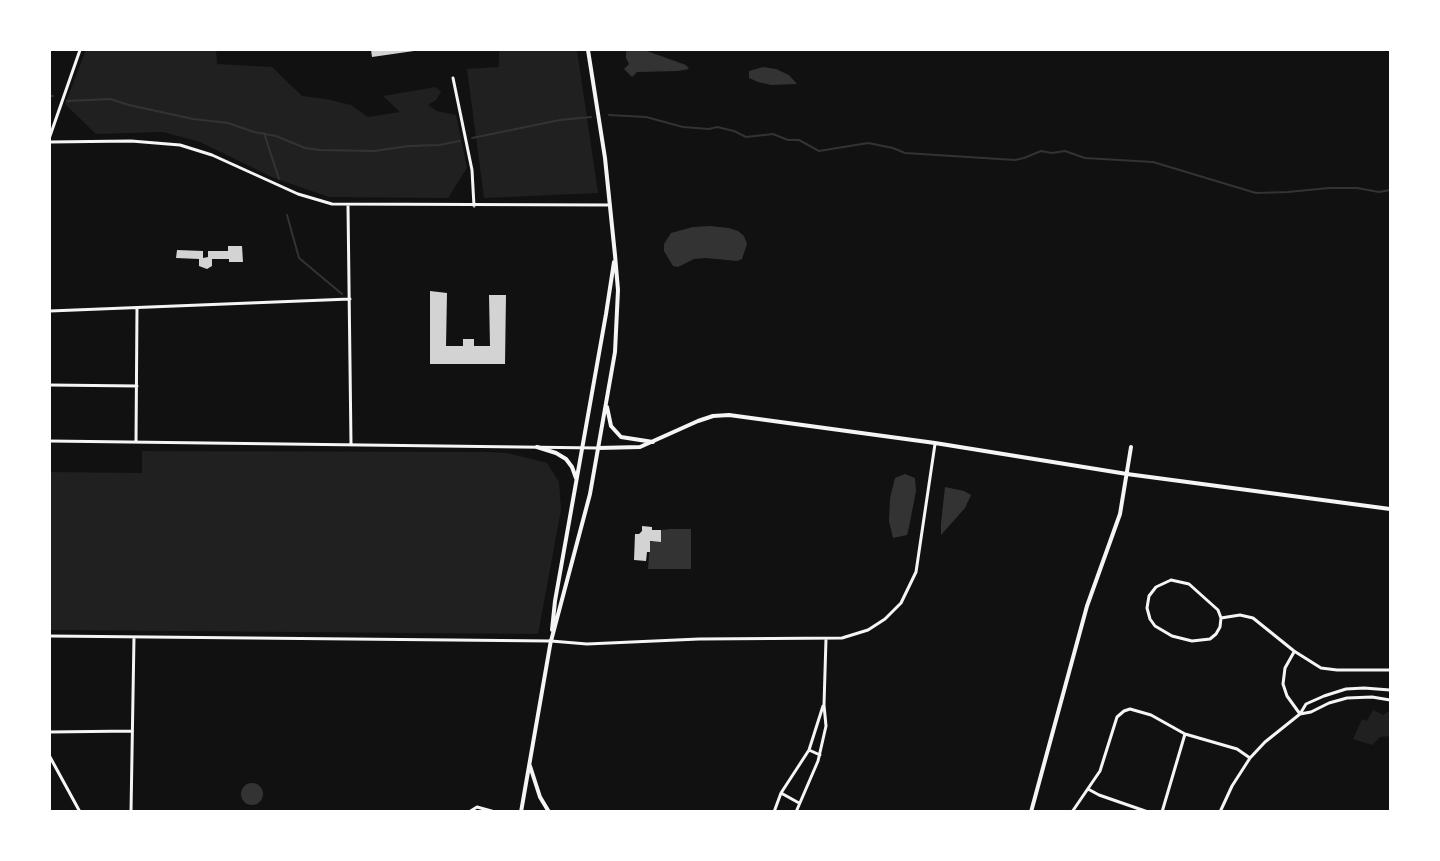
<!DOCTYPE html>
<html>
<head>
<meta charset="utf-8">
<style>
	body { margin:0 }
	#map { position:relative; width:1440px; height:861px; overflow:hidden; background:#111; font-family:"Roboto Condensed",sans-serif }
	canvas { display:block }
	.frame { position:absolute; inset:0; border:51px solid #fff; pointer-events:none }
</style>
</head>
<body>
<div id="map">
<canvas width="1440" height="861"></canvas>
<div class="frame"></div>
</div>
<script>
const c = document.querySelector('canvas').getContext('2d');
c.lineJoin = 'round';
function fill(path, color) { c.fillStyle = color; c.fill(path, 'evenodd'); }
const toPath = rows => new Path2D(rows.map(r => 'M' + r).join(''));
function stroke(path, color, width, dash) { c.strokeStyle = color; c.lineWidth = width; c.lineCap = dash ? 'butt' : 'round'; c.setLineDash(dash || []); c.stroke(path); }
fill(toPath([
	[86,50,216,50,217,64,272,67,302,96,326,99,351,105,368,117,400,112,383,96,436,87,441,92,436,100,428,105,437,111,456,115,467,168,448,198,329,197,274,178,200,142,163,132,96,134,65,104],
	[499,50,577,50,598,193,484,198,467,69,499,67],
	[142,451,492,452,507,453,547,463,559,482,561,510,538,634,50,630,50,472,142,473],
	[1373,710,1383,715,1390,710,1390,736,1380,737,1372,745,1353,739,1362,719,1367,721]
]), '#202020');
fill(toPath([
	[626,50,644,50,686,65,689,69,678,71,637,72,632,77,624,69,629,64,626,58],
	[763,67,776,69,789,75,797,84,771,85,758,82,749,78,749,71],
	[710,226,729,228,738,231,744,236,747,244,742,259,737,261,706,258,694,259,678,267,673,266,664,251,664,244,671,233,693,227],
	[905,474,915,478,916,491,909,527,907,535,893,538,889,521,890,498,895,478],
	[945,487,964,491,971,495,965,508,941,535,941,523],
	[670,529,691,529,691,569,648,569,650,542,661,541,661,530],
	'241 794a11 11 0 1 1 22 0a11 11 0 1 1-22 0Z'
]), '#333');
stroke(toPath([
	[50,96,53,96],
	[67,101,110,99,129,105,193,119,228,123,254,132,276,136,305,148,320,150,374,151,409,146,439,145,460,141],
	[609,115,646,117,683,127,709,129,717,127,734,131,746,137,773,134,788,140,799,140,819,151,868,143,893,148,905,153,1015,160,1024,158,1041,151,1052,153,1065,151,1085,158,1153,162,1256,193,1288,192,1329,188,1357,188,1379,192,1390,190],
	[264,133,279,179],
	[472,138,560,120,591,117],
	[287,215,299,258,342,294]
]), '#333', 2);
fill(toPath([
	[371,50,414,50,414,51,372,57],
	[228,246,242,246,243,262,229,262,229,259,212,259,212,266,207,269,199,266,199,259,176,258,177,250,203,251,203,258,208,257,208,251,228,251],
	[430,291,447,293,446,346,463,346,463,339,474,339,474,346,490,346,489,295,506,295,505,364,430,364],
	[642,526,652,527,652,530,661,530,661,542,650,541,650,552,647,552,646,561,634,560,635,534,639,534,642,531]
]), '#d3d3d3');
stroke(toPath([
	[453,78,472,170,474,206],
	[50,136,80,50],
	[50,142,131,141,180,145,212,155,298,194,332,204,610,205],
	[348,206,351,444],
	[50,311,350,299],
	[50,385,137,386],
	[50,441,598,448],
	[136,442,137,308],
	[1171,580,1189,584,1218,610,1221,618,1220,627,1216,634,1210,639,1192,641,1172,636,1155,626,1150,619,1147,608,1149,596,1156,587,1171,580],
	[1221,618,1240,615,1253,618,1294,651,1321,668,1337,670,1390,670],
	[50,636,551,641,587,644,699,639,842,638,868,630,885,619,901,603,916,572,935,444],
	[1294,652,1285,668,1283,684,1287,696,1300,714],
	[1300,714,1311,712,1329,703,1347,698,1372,697,1390,700],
	[50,732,132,731],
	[809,750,820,755],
	[50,757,80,812],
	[1088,789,1099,795,1148,812],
	[781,793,799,803],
	[131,812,134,637],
	[469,812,477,807,495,812],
	[774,812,781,793,809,750,823,706],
	[796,812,818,761,826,726,824,705,826,639],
	[1072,812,1100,771,1117,717,1124,711,1130,709,1151,715,1185,734,1237,749,1250,758],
	[1162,812,1185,734],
	[1220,812,1232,786,1250,758,1265,742,1300,714,1306,704,1324,696,1346,689,1364,688,1390,690]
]), '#f5f5f5', 3);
stroke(toPath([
	[607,407,611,426,621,437,653,442],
	[537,447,556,453,566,459,572,467,576,478],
	[598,448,640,447,698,421,713,416,729,415,935,443,1127,474,1390,509],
	[552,630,555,601,606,314,614,262],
	[551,641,590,494,615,352,618,290,615,255,605,158,588,50],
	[530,766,540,797,549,812],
	[521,812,551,640],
	[1031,812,1087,606,1120,514,1131,447]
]), '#f5f5f5', 4);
</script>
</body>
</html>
